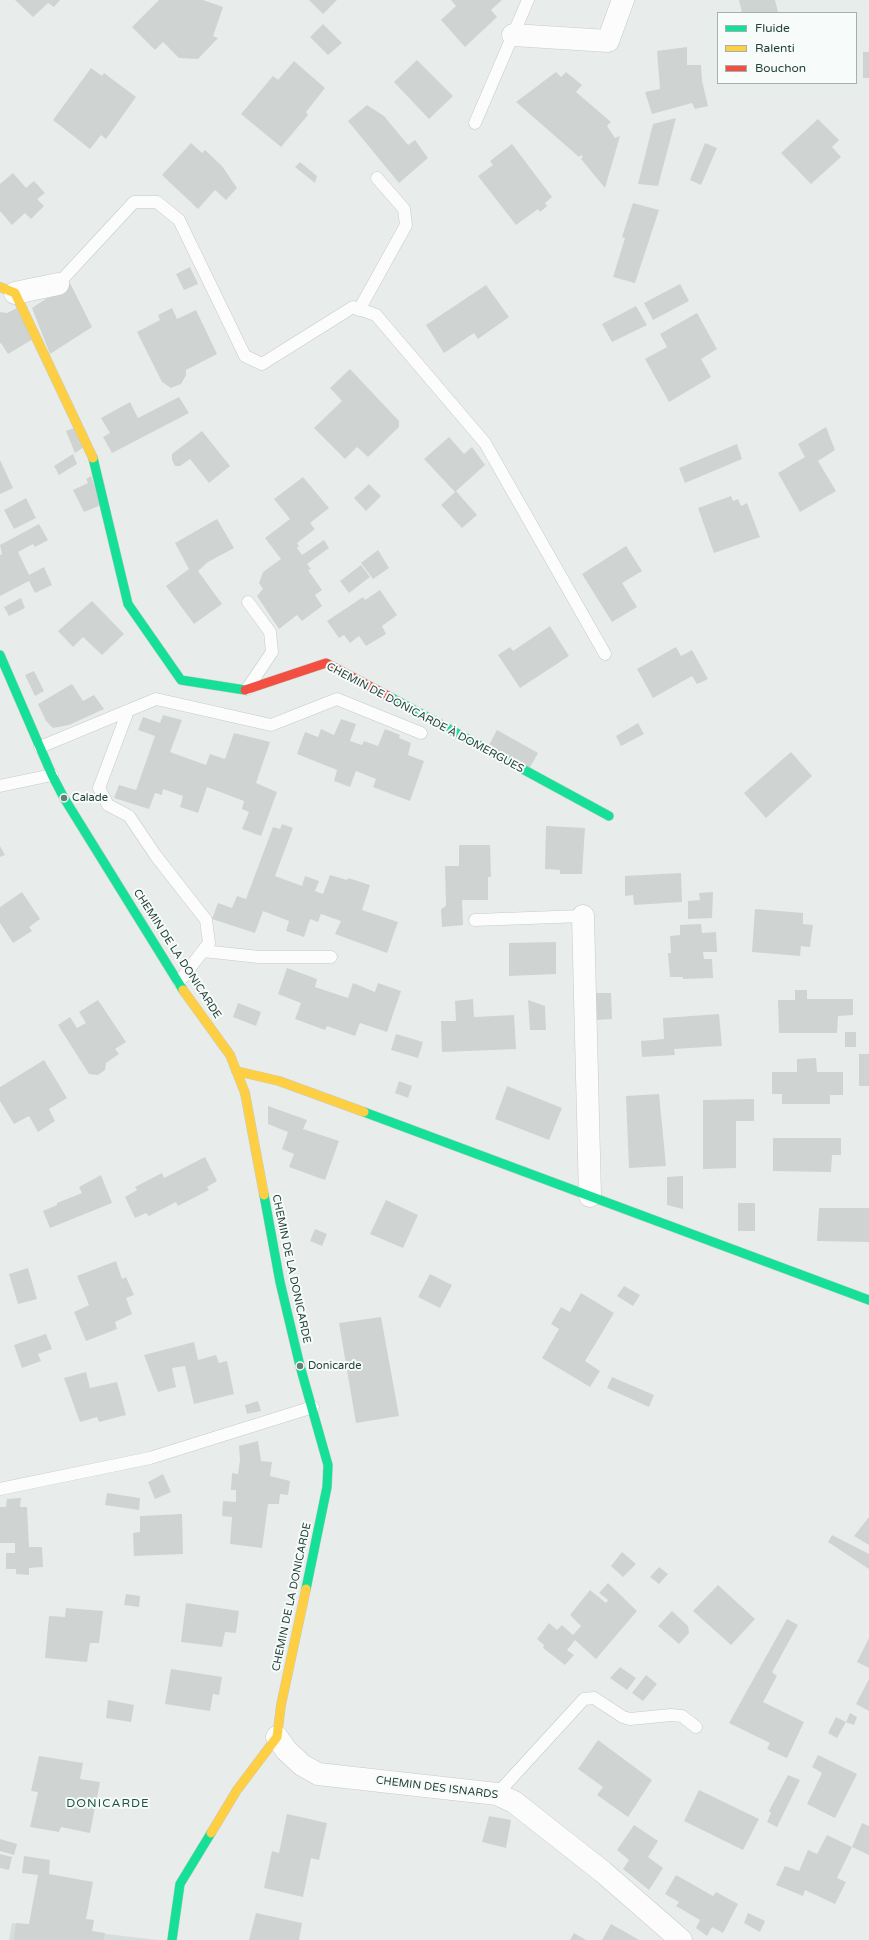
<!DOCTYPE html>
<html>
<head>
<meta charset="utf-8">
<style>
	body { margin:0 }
	#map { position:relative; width:869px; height:1940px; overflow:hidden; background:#e8edeb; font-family:"Varela Round",sans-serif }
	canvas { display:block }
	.legend { position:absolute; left:717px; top:12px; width:140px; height:72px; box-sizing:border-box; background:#f7fbf9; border:1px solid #a3b1ad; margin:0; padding:5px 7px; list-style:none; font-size:12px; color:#24423a }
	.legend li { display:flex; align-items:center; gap:8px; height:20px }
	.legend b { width:20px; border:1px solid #a3b1ad }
</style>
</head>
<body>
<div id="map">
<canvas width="869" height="1940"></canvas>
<ul class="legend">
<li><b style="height:5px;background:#16e098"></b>Fluide</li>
<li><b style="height:5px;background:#ffcf43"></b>Ralenti</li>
<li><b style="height:5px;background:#f24e42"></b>Bouchon</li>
</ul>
</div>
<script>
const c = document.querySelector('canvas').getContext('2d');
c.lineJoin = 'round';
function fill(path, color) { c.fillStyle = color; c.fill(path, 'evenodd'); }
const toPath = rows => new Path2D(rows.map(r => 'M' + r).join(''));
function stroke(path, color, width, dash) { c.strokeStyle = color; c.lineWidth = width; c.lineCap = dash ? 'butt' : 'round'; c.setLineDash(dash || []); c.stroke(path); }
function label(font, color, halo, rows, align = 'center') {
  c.font = font + ' "Varela Round",sans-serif'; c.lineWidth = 4; c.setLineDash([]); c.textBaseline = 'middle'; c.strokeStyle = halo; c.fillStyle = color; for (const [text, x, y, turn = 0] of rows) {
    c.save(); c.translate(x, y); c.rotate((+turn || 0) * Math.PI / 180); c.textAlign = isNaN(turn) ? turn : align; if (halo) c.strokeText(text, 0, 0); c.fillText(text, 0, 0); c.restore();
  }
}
fill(toPath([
	[12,1923,158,1940,9,1940]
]), '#d6dedb');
fill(toPath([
	[15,0,60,0,54,7,48,3,33,17],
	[159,0,203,0,223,7,213,36,218,38,198,59,179,58,163,42,155,50,132,27],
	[309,0,337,0,323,14],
	[451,0,502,0,491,10,497,17,465,47,441,20,456,6],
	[739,0,775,0,778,12,742,13],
	[323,24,342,43,328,55,310,37],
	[687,47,687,65,701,65,702,81,708,106,695,109,692,103,652,114,645,92,660,89,657,51],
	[863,52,869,52,869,78,863,78],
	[417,60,453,96,429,119,394,82],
	[294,61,325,88,306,112,308,115,281,147,241,114,273,76,278,80],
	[91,68,102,76,104,73,136,97,106,139,101,135,90,149,53,120],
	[556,72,561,77,566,72,582,85,576,92,611,122,607,126,615,138,620,136,605,188,581,159,583,157,581,155,579,157,516,102],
	[367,105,384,116,408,145,415,140,428,158,399,183,348,121],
	[676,118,658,186,638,184,653,124],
	[818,119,839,140,832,147,841,157,811,184,781,153],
	[191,143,202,153,205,150,222,166,237,188,226,200,215,190,198,209,162,175],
	[705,143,717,148,701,185,690,180],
	[512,144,552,197,545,203,547,206,540,212,538,209,516,225,478,176,493,165,490,161],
	[300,162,317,176,315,183,295,167],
	[13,173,26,188,34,181,45,193,37,199,44,206,31,219,25,213,12,225,0,211,0,184],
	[633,203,659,210,635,283,613,277,625,238,622,237],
	[190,267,198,284,184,290,176,274],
	[70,283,92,327,50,354,32,308],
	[680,284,689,301,653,320,644,303],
	[486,285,509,317,478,339,474,333,444,353,426,325],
	[636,306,647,325,612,342,602,324],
	[17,308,33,339,8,354,1,343,0,344,0,312,7,313],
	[172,308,177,319,196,310,217,354,186,370,186,375,181,384,171,388,162,382,137,332,160,320,158,315],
	[697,313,717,349,701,359,711,377,669,402,645,359,667,347,660,334],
	[350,369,399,421,399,427,368,457,357,447,345,459,314,428,342,401,330,388],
	[179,397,189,413,112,453,103,437,110,433,101,418,130,402,138,418],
	[77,427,84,447,75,453,66,431],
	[826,427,835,450,818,461,836,491,800,512,778,473,805,457,798,444],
	[202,431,230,466,209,483,190,459,180,466,175,466,172,460,172,454],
	[449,437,464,454,472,447,485,465,456,491,477,515,462,528,441,505,455,492,424,459],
	[737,444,742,459,685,483,679,468],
	[73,454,77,464,59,475,54,466],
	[0,460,13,488,0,494],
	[91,476,101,505,84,512,73,490,88,483,86,479],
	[303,477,329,508,310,523,315,529,297,543,299,546,297,548,302,555,324,540,329,548,307,564,311,569,308,570,322,590,315,595,322,606,302,621,297,615,279,629,257,596,263,589,259,583,263,572,281,559,265,538,290,519,274,499],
	[369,484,381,496,366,511,354,498],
	[731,496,733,501,738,499,741,506,747,503,760,537,714,553,698,508],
	[26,498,36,518,14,529,4,510],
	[217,519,234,548,208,562,198,571,222,604,194,624,166,586,189,569,175,543],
	[39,524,48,540,35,547,33,544,18,552,29,575,44,567,52,585,35,593,29,581,0,596,0,555,2,554,0,545],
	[626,546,642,571,622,583,637,607,612,622,582,574],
	[378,550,389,568,373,579,361,563],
	[361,565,370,577,349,593,340,581],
	[380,590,397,615,382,626,386,634,366,646,359,636,350,643,344,635,339,638,327,621,363,597,365,600],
	[21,598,25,608,9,616,4,607],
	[92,601,124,634,102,655,83,637,73,647,58,631],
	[550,626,569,656,520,688,498,655,510,647,513,651],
	[676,647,681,656,692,650,708,679,697,684,692,676,653,698,637,669],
	[34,671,44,691,35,696,25,675],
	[72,684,83,701,94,695,104,709,69,725,53,728,46,721,38,704],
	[163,715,182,720,170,752,206,765,210,754,225,759,234,733,270,742,256,783,277,792,261,836,242,829,249,812,242,809,244,801,207,787,198,813,180,807,183,796,163,789,162,795,155,793,149,809,114,798,119,785,136,790,155,736,138,730,143,717,160,723],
	[341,719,356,724,350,741,362,745,364,741,378,746,385,729,400,735,399,738,411,743,408,755,424,761,410,801,373,787,376,779,356,771,350,787,334,781,337,770,297,754,305,732,318,737,321,729,334,735],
	[638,723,644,734,621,746,616,736],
	[497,730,538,753,529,769,488,747],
	[791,752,812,776,766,818,744,793],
	[282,824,293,828,275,876,302,886,305,876,319,881,315,891,323,894,330,875,347,880,348,878,370,885,362,910,398,922,387,953,335,934,341,921,321,914,318,922,310,919,304,937,286,931,289,921,263,911,255,933,212,919,218,903,232,908,237,896,246,899,273,827,280,829],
	[546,826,585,828,582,874,560,874,560,870,545,869],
	[459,845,490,845,491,877,488,877,488,900,462,900,463,925,442,927,441,909,446,906,445,866,459,866],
	[0,846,5,855,0,857],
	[681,873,682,902,634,905,633,895,625,896,625,876],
	[22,892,40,919,29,927,32,931,13,943,0,923,0,907],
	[713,892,712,918,688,919,688,901,700,900,699,893],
	[755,909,803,913,803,924,813,925,810,947,801,946,800,956,752,952],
	[701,924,702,933,716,932,717,952,703,952,704,959,712,959,713,978,683,979,683,977,670,977,668,953,671,953,670,936,680,935,680,925],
	[556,942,556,974,509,976,509,943],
	[287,968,317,979,315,987,348,998,353,983,375,992,378,983,401,991,387,1032,360,1023,355,1036,327,1026,325,1030,295,1019,301,1003,278,994],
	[795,990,807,990,807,999,853,999,853,1015,838,1016,837,1033,779,1033,778,1000,795,1000],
	[593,993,611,993,612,1019,595,1020],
	[473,999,474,1017,514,1015,516,1049,442,1052,441,1021,456,1021,455,1001],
	[98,1000,126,1042,115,1049,119,1054,106,1063,105,1070,98,1075,89,1074,58,1025,70,1017,77,1028,86,1023,79,1012],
	[528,1000,545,1006,546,1030,530,1030],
	[238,1003,261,1012,256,1026,233,1017],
	[719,1014,722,1046,674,1049,675,1055,642,1057,641,1041,664,1039,663,1018],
	[845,1032,856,1032,856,1047,845,1047],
	[396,1034,423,1042,418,1058,391,1050],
	[859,1054,869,1054,869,1086,859,1086],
	[816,1058,817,1072,843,1072,843,1095,830,1095,830,1104,782,1104,782,1094,772,1094,772,1072,797,1072,797,1059],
	[44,1060,67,1098,49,1109,55,1121,38,1132,29,1116,14,1124,0,1101,0,1087],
	[399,1081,412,1086,408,1098,395,1093],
	[507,1086,562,1108,549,1140,495,1119],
	[659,1094,666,1166,629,1168,626,1096],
	[754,1099,754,1121,736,1121,736,1168,703,1169,703,1100],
	[268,1106,307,1120,303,1129,339,1141,325,1180,289,1167,294,1154,282,1149,288,1132,268,1124],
	[773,1138,841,1138,841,1155,832,1155,831,1172,773,1171],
	[205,1157,217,1181,207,1187,209,1190,178,1206,176,1202,149,1216,146,1213,135,1218,125,1197,137,1190,135,1187,162,1173,164,1178],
	[101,1175,112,1203,50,1228,43,1211,57,1205,57,1203,82,1193,79,1187],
	[683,1176,683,1209,667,1205,667,1177],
	[386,1200,418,1215,403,1248,370,1234],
	[738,1203,755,1203,755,1231,738,1231],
	[819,1208,869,1208,869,1242,817,1241],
	[315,1229,327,1234,322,1246,310,1241],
	[116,1261,122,1279,126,1277,134,1295,126,1298,132,1314,115,1322,117,1329,86,1341,74,1312,89,1305,77,1276],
	[28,1268,37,1299,18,1304,9,1274],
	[430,1274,452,1285,440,1308,418,1297],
	[624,1286,640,1295,633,1306,617,1296],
	[581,1293,614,1313,585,1361,600,1371,590,1387,542,1358,559,1329,551,1324,561,1307,570,1312],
	[381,1317,399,1416,356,1423,339,1323],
	[46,1334,52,1349,38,1354,41,1361,22,1368,14,1345],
	[194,1342,198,1360,216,1355,219,1363,227,1361,234,1394,194,1404,185,1366,172,1368,176,1387,158,1392,144,1355],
	[86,1372,90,1388,117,1382,126,1415,99,1422,97,1417,80,1422,64,1378],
	[612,1377,654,1395,649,1407,607,1388],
	[258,1401,261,1411,247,1414,245,1405],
	[258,1441,261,1461,272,1462,270,1476,290,1481,288,1495,280,1494,279,1504,268,1504,262,1548,230,1544,232,1517,222,1516,223,1501,236,1502,236,1490,231,1490,232,1473,238,1474,240,1460,239,1446],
	[163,1474,171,1492,155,1499,148,1482],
	[107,1493,140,1498,139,1510,105,1505],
	[21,1498,20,1507,27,1507,29,1547,42,1547,43,1567,29,1568,29,1575,16,1574,16,1569,6,1569,6,1553,15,1553,15,1543,0,1543,0,1507,6,1507,7,1499],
	[182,1514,183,1554,134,1556,133,1533,140,1532,140,1516],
	[869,1517,869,1545,854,1536],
	[832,1535,869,1554,869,1569,828,1542],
	[622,1552,636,1564,623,1577,611,1566],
	[659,1567,668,1574,659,1584,650,1577],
	[608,1583,637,1611,596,1659,575,1640,567,1650,574,1655,565,1665,543,1648,544,1645,537,1639,549,1623,557,1630,562,1625,573,1635,581,1626,570,1615,590,1590,606,1603,608,1600,599,1593],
	[718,1585,755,1619,731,1645,693,1611],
	[126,1594,140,1596,139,1607,124,1605],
	[186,1603,239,1611,236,1633,225,1632,222,1647,181,1642],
	[66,1608,103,1611,99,1643,90,1643,87,1662,45,1658,49,1616,65,1617],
	[672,1611,688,1626,689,1633,679,1644,658,1626],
	[787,1619,798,1625,772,1672,777,1676,763,1702,804,1722,787,1758,767,1749,770,1743,729,1723],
	[869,1638,869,1668,857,1662],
	[620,1667,636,1678,627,1690,610,1678],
	[171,1669,222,1677,219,1695,213,1694,210,1711,165,1704],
	[646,1675,657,1684,643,1701,632,1693],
	[869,1679,869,1711,856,1704],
	[108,1700,134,1705,131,1722,106,1718],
	[850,1713,857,1717,854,1725,846,1722,837,1738,828,1733,836,1717,846,1722],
	[598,1740,652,1780,628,1817,597,1795,603,1787,578,1769],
	[818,1755,857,1774,835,1818,807,1804,822,1773,812,1767],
	[39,1756,83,1763,80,1779,100,1782,90,1833,61,1827,59,1832,30,1827,38,1792,31,1791],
	[788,1775,800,1780,777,1827,767,1822,771,1813,769,1811],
	[699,1790,759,1819,743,1850,684,1821],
	[287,1814,327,1823,319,1860,311,1858,303,1897,264,1888,272,1851,279,1853],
	[489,1816,511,1820,506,1848,482,1842],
	[862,1823,869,1826,869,1855,852,1847],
	[634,1825,658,1841,648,1857,663,1868,649,1890,623,1869,629,1860,617,1850],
	[827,1835,852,1847,837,1878,846,1882,835,1904,805,1890,803,1896,776,1885,785,1866,799,1871,808,1850,817,1854],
	[0,1839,17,1844,14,1855,0,1851],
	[0,1854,12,1857,9,1870,0,1868],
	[24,1856,50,1860,49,1874,93,1882,86,1919,94,1920,92,1931,105,1933,104,1940,14,1940,16,1923,29,1924,38,1875,22,1873],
	[676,1875,713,1896,716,1892,738,1904,723,1933,712,1927,707,1936,696,1928,700,1920,676,1906,679,1902,665,1894],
	[256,1913,302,1923,299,1940,249,1940],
	[748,1913,765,1921,760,1932,744,1923],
	[611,1924,627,1933,639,1940,602,1940],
	[574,1933,586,1940,570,1940]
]), '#cfd4d2');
const lane = toPath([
	[475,123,528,0],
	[58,284,134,202,157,202,179,220,245,356,262,364,353,307,376,315,485,443,605,654],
	[359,310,406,225,404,209,377,178],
	[247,689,272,652,270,632,248,602],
	[128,711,99,788,108,805,129,816,156,856,206,920,209,943,179,982],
	[40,747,156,699,271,725,337,699,421,733],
	[0,786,52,775],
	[475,920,583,916],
	[203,951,259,957,331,957],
	[0,1489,150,1458,313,1407],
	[497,1794,584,1699,594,1698,623,1717,630,1719,671,1715,682,1716,696,1727]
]);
const street = toPath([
	[513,35,608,41,623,0],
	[15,293,58,284],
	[583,916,590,1196],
	[277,1737,286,1750,302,1765,318,1774,497,1794,514,1802,603,1872,681,1940]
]);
const fast = toPath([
	[93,458,128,604,181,680,245,690],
	[0,655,52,775,64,798,183,990],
	[390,697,609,816],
	[364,1112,869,1300],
	[264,1195,280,1282,300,1366,328,1465,327,1487,306,1589],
	[172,1940,180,1884,211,1833]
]);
const slow = toPath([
	[0,287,15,293,93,458],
	[183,990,230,1055,245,1093,264,1195],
	[236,1071,279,1081,364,1112],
	[211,1833,237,1790,277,1737,281,1705,306,1589]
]);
const jam = toPath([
	[245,690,326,663,390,697]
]);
stroke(lane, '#c5cac8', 13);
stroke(street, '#c5cac8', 23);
stroke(fast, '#c3cbc8', 10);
stroke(slow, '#c3cbc8', 10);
stroke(jam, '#c3cbc8', 10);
stroke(lane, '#fcfcfc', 12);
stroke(street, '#fcfcfc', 22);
stroke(fast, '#16e098', 9);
stroke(slow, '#ffcf43', 9);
stroke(jam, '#f24e42', 9);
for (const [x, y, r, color] of [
	[64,798,4,"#697e78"],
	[300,1366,4,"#697e78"]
]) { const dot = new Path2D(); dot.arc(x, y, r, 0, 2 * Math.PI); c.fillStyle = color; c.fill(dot); stroke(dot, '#f7fbf9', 1.5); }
label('11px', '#24423a', '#f7fbf9', [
	["CHEMIN DE DONICARDE À DOMERGUES",425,718,28],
	["CHEMIN DE LA DONICARDE",177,954,57],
	["CHEMIN DE LA DONICARDE",291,1269,78],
	["CHEMIN DE LA DONICARDE",292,1597,-78],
	["CHEMIN DES ISNARDS",437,1788,7]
]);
label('11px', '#24423a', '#f7fbf9', [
	["Calade",72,798],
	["Donicarde",308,1366]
], 'left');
c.letterSpacing = '1px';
label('12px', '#1f5548', '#f7fbf9', [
	["DONICARDE",108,1804]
]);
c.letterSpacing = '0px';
</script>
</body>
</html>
